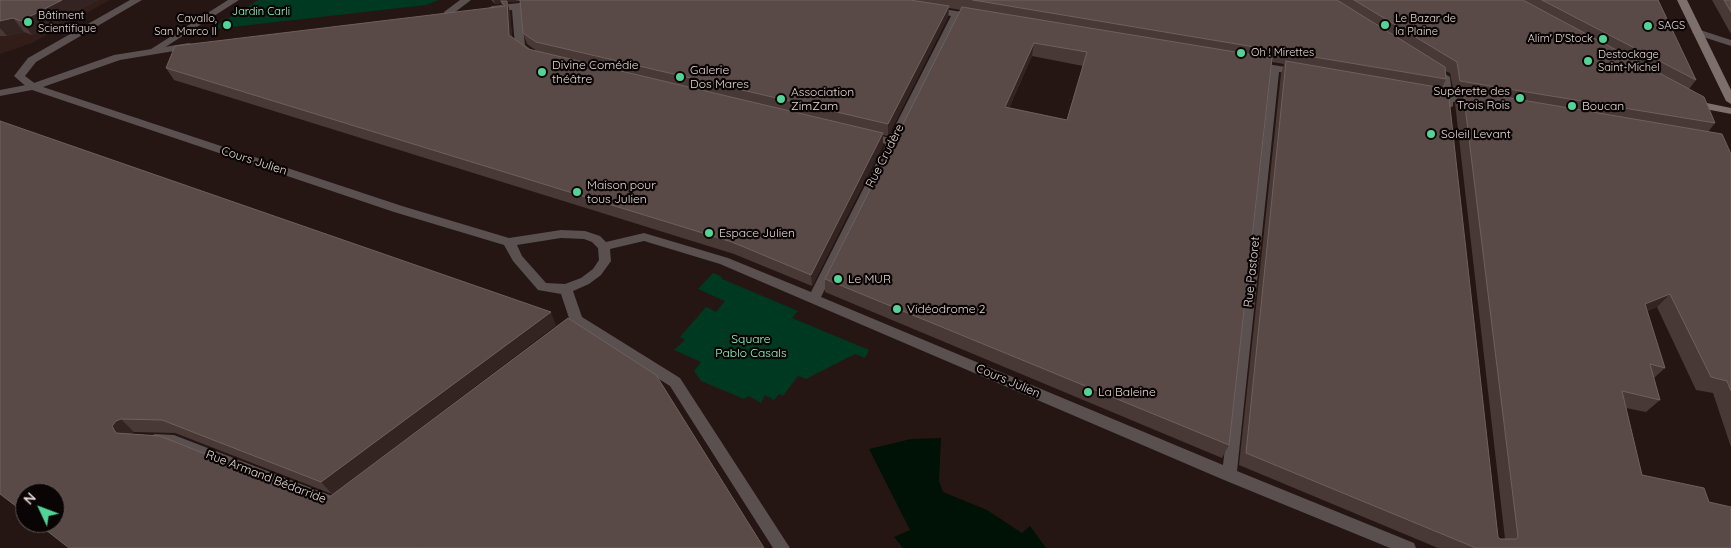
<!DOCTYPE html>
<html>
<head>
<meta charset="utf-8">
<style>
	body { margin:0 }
	#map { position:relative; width:1731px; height:548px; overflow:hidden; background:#251614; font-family:Quicksand,sans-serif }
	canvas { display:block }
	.north { position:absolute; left:15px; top:483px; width:50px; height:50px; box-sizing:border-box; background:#0a0504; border:1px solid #605957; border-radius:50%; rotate:313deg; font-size:14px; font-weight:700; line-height:20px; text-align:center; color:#e1d6d4 }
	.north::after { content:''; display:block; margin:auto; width:18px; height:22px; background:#53d396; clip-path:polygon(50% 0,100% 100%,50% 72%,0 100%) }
</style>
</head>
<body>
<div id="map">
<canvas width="1731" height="548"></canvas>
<div class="north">N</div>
</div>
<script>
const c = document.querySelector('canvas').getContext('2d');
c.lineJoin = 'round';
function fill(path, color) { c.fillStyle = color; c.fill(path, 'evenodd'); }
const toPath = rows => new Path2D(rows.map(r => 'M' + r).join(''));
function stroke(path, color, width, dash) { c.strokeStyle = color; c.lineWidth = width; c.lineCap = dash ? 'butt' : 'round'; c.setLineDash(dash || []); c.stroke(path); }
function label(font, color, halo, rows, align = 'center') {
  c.font = font + ' Quicksand,sans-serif'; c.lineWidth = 4.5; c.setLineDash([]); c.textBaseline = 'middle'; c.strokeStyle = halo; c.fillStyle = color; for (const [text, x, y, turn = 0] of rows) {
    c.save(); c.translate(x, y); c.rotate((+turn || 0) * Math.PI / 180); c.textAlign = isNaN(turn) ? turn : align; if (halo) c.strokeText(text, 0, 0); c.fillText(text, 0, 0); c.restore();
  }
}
fill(toPath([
	[0,0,110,0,32,43,0,54]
]), '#321d19');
fill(toPath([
	[258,0,439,0,426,5,215,29,214,27],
	[713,273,721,276,722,279,798,311,792,318,869,350,865,358,855,354,806,379,798,376,783,396,779,394,774,400,765,395,761,403,749,396,744,399,701,381,694,371,701,362,674,350,685,340,680,337,706,307,716,312,725,301,698,289]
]), '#003922');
fill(toPath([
	[941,438,939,481,943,492,987,510,1022,533,1030,526,1046,548,903,548,894,537,910,530,869,449,911,439]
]), '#001106');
fill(toPath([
	[130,0,142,0,36,62,25,76,37,85,38,87,37,89,29,89,14,76,28,58,130,0],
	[228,0,239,0,156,53,150,53,148,51,228,0]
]), '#59504f');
fill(toPath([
	[460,0,471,0,450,16,444,16,444,12,460,0],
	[537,1,542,4,540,6,521,9,525,45,535,53,530,56,515,46,512,10,492,12,487,9,492,6,537,1],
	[932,7,974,14,979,17,974,20,960,17,821,297,1223,465,1269,70,1251,67,1250,65,1255,62,1304,70,1305,72,1300,75,1279,72,1237,471,1414,543,1416,548,1390,548,1224,480,720,264,644,241,610,249,611,261,601,275,589,284,573,291,582,317,680,378,790,548,773,548,670,386,576,327,565,336,560,337,555,336,553,332,555,328,569,318,561,294,538,290,513,261,504,245,394,212,32,90,0,96,0,90,31,84,114,55,189,43,192,44,192,48,120,60,43,87,402,206,509,238,561,230,585,231,600,236,606,242,644,233,728,258,811,292,886,144,863,138,862,136,867,132,889,138,951,16,929,12,929,8,932,7],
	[561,238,584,239,592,242,598,248,599,260,593,269,581,278,565,284,546,283,522,256,517,245,561,238],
	[1697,29,1731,40,1731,46,1694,34,1692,32,1697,29],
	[1434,67,1450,77,1452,95,1479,100,1480,102,1479,104,1453,102,1453,106,1448,109,1443,106,1442,100,1429,97,1428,95,1429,93,1442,93,1440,78,1429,70,1434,67],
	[155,434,174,435,332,496,339,493,344,495,347,500,344,505,334,511,173,447,150,444,148,440,150,436,155,434]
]), '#59504f');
fill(toPath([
	[1677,0,1687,0,1731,90,1731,104,1726,101,1677,0],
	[1692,98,1702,102,1731,108,1731,114,1695,107,1687,101,1692,98]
]), '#7c6f6c');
fill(toPath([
	[0,0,98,0,32,35,24,32,7,36,0,36],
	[491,0,1658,0,1696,80,1689,89,1715,123,1708,132,1731,154,1731,447,1713,393,1696,390,1657,307,1647,311,1665,368,1654,378,1660,400,1646,412,1626,408,1642,475,1709,502,1731,548,1438,548,1239,465,1281,74,1284,64,1272,62,1229,445,1222,458,825,292,825,279,961,10,949,8,948,17,888,136,883,135,883,145,812,286,734,254,174,80,166,68,502,6,501,3,495,4],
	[520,1,523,33,527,44,537,51,528,49,512,37,510,12,507,2],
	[1032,56,1083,66,1067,120,1009,108],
	[1445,71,1450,73,1454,93,1460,94,1455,103,1505,539,1500,539,1498,537,1442,88,1446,79],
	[1712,0,1731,0,1731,34],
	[0,121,556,325,332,494,175,433,134,432,130,434,324,501,764,548,0,494]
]), '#483936');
fill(toPath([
	[62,0,98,0,32,35,21,21],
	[494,0,516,0,516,1,507,2,510,12,513,46,509,35,507,2,501,1,501,3,495,4],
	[949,6,948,17,888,136,888,124],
	[13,18,24,32,7,36,0,28,0,21],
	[1034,43,1032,56,1003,121,1005,107],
	[883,133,883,145,812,286,811,275],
	[1670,294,1657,307,1633,317,1645,304],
	[551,312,556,325,332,494,321,482],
	[121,419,134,432,129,434,116,433,112,426,116,421]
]), '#332421');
const building = toPath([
	[0,0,62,0,21,21,13,18,0,21,0,0],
	[520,0,910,0,949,6,888,124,536,42,523,33,520,0],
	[973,0,1337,0,1445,67,1446,79,973,0],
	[1354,0,1523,0,1704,97,1715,123,1460,81,1457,62,1354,0],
	[1542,0,1658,0,1696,80,1542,0],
	[1724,0,1731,0,1731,12,1724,0],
	[501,1,507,1,509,35,528,49,883,133,811,275,732,242,166,68,175,46,505,6,501,1],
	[962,7,1272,58,1229,445,825,279,962,7],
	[1034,43,1087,52,1067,120,1005,107,1034,43],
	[1286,61,1448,89,1498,537,1500,539,1516,539,1518,537,1463,90,1722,134,1731,154,1731,391,1727,381,1711,377,1670,294,1645,304,1665,368,1650,364,1660,400,1622,391,1642,475,1704,488,1709,502,1731,507,1731,548,1476,548,1246,453,1286,61],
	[0,121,551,312,321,482,162,420,121,419,116,421,112,426,116,433,160,436,324,501,568,318,656,375,764,548,69,548,37,523,55,523,55,493,25,493,25,513,0,494,0,121]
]);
fill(building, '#594a47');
stroke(building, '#6e605d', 1);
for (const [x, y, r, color] of [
	[28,22,5,"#53d396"],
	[227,25,5,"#53d396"],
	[1385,25,5,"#53d396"],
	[1648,26,5,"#53d396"],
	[1603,39,5,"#53d396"],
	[1241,53,5,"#53d396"],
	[1588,61,5,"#53d396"],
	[542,72,5,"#53d396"],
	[680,77,5,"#53d396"],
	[1520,98,5,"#53d396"],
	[781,99,5,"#53d396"],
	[1572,106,5,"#53d396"],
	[1431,134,5,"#53d396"],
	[577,192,5,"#53d396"],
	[709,233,5,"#53d396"],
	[838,279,5,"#53d396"],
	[897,309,5,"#53d396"],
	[1088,392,5,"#53d396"]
]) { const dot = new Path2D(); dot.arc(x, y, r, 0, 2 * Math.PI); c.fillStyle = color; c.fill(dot); stroke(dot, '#0a0504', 2); }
label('11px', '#91fec5', '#0a0504', [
	["Jardin Carli",261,12]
]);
label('11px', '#e1d6d4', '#0a0504', [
	["Bâtiment",38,16],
	["Scientifique",38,29],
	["Cavallo,",217,19,"right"],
	["San Marco II",217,32,"right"],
	["Le Bazar de",1395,19],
	["la Plaine",1395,32],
	["SAGS",1658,26],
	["Alim' D'Stock",1593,39,"right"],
	["Oh ! Mirettes",1251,53],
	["Destockage",1598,55],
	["Saint-Michel",1598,68]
], 'left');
label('12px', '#e1d6d4', '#0a0504', [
	["Divine Comédie",552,65],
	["théâtre",552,79],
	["Galerie",690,70],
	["Dos Mares",690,84],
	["Supérette des",1510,91,"right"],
	["Trois Rois",1510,105,"right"],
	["Association",791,92],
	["ZimZam",791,106],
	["Boucan",1582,106],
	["Soleil Levant",1441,134],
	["Maison pour",587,185],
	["tous Julien",587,199],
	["Espace Julien",719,233],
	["Le MUR",848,279],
	["Vidéodrome 2",907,309],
	["La Baleine",1098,392]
], 'left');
label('12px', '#e1d6d4', '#0a0504', [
	["Rue Crudère",885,156,-63],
	["Cours Julien",254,161,18],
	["Rue Pastoret",1252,272,-84],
	["Cours Julien",1008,381,23],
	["Rue Armand Bédarride",266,477,21]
]);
label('12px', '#91fec5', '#0a0504', [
	["Square",751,339],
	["Pablo Casals",751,353]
]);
</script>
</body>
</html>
